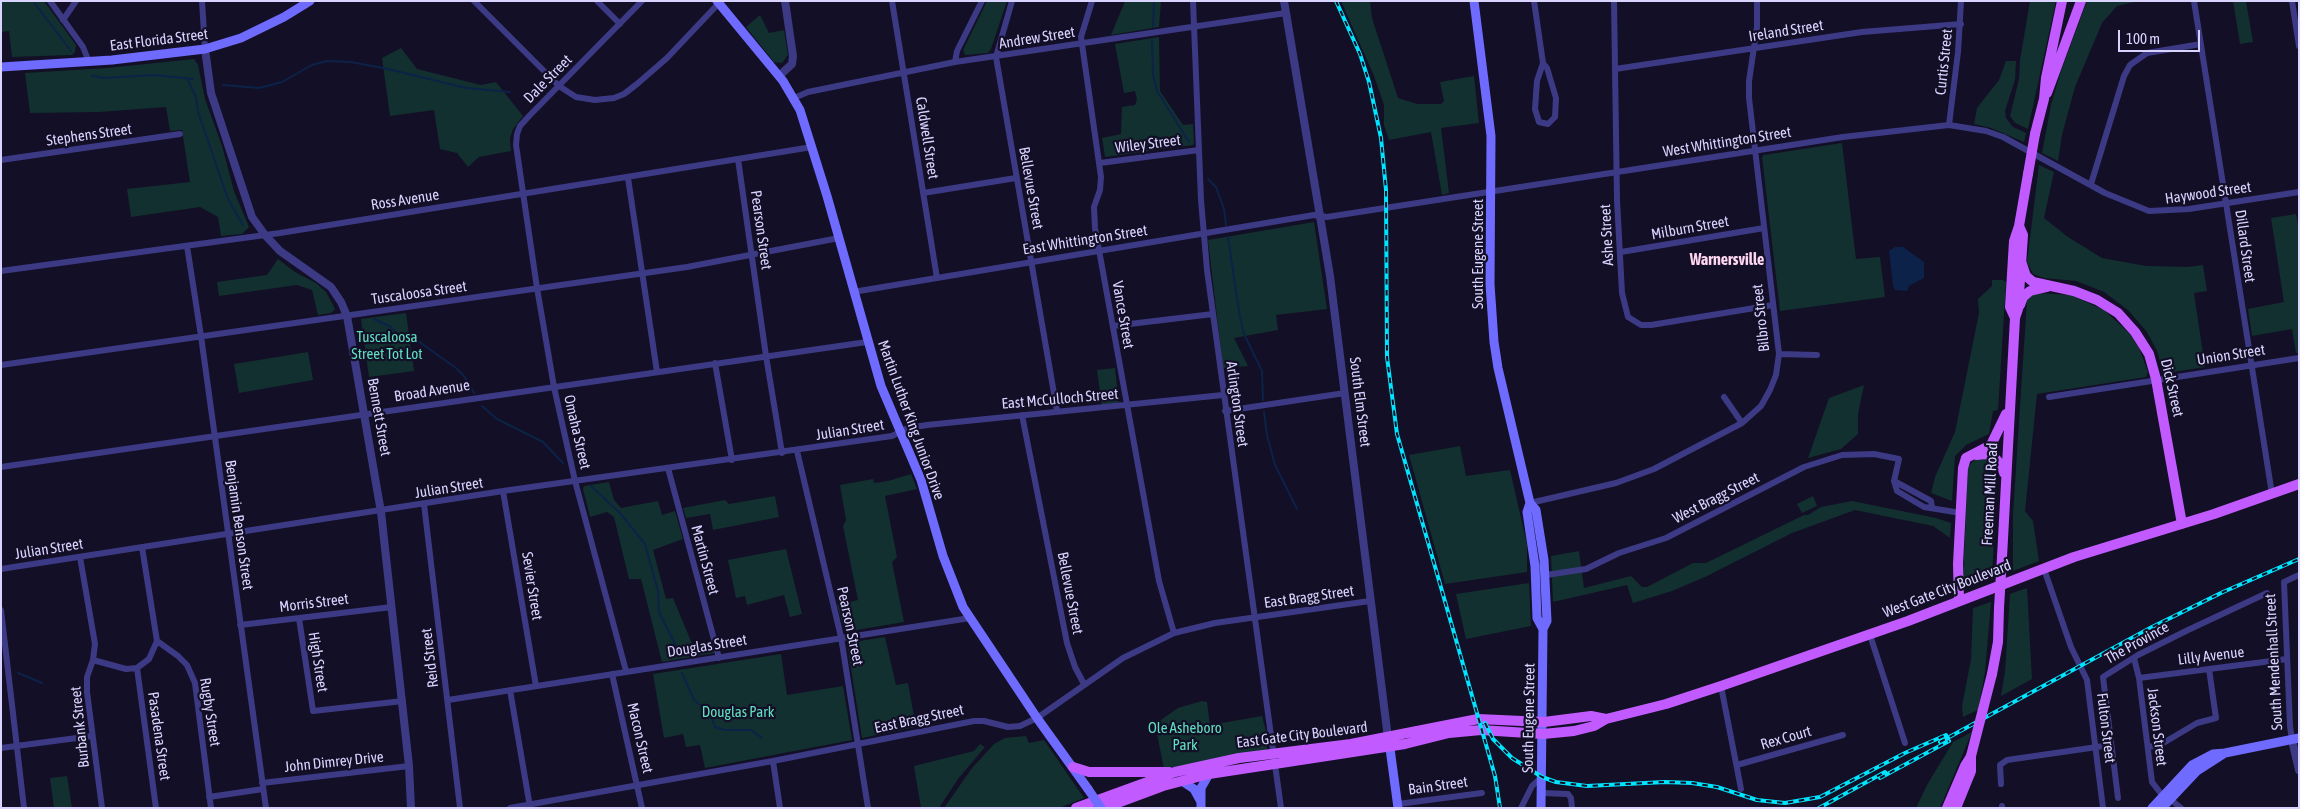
<!DOCTYPE html>
<html>
<head>
<meta charset="utf-8">
<style>
	body { margin:0 }
	#map { position:relative; width:2300px; height:809px; overflow:hidden; background:#130f26; font-family:"Asap Condensed",sans-serif }
	canvas { display:block }
	.frame { position:absolute; inset:0; border:2px solid #d9d4ff; pointer-events:none }
	.scale { position:absolute; left:2118px; top:30px; width:82px; height:22px; box-sizing:border-box; border:2px solid #d9d4ff; border-top:0; padding-left:6px; font-size:15px; line-height:18px; white-space:nowrap; color:#d9d4ff; -webkit-text-stroke:4px #130f26; paint-order:stroke }
</style>
</head>
<body>
<div id="map">
<canvas width="2300" height="809"></canvas>
<div class="frame"></div>
<div class="scale">100 m</div>
</div>
<script>
const c = document.querySelector('canvas').getContext('2d');
c.lineJoin = 'round';
function fill(path, color) { c.fillStyle = color; c.fill(path, 'evenodd'); }
const toPath = rows => new Path2D(rows.map(r => 'M' + r).join(''));
function stroke(path, color, width, dash) { c.strokeStyle = color; c.lineWidth = width; c.lineCap = dash ? 'butt' : 'round'; c.setLineDash(dash || []); c.stroke(path); }
function label(font, color, halo, rows, align = 'center') {
  c.font = font + ' "Asap Condensed",sans-serif'; c.lineWidth = 4.5; c.setLineDash([]); c.textBaseline = 'middle'; c.strokeStyle = halo; c.fillStyle = color; for (const [text, x, y, turn = 0] of rows) {
    c.save(); c.translate(x, y); c.rotate((+turn || 0) * Math.PI / 180); c.textAlign = isNaN(turn) ? turn : align; if (halo) c.strokeText(text, 0, 0); c.fillText(text, 0, 0); c.restore();
  }
}
fill(toPath([
	[1,1,44,1,76,45,75,52,72,55,12,57,9,31,1,32],
	[987,1,1007,1,991,49,988,53,965,55,963,50],
	[1125,1,1161,1,1159,27,1111,35],
	[1341,1,1370,1,1372,18,1398,98,1417,104,1441,104,1444,101,1440,82,1474,76,1479,123,1441,128,1449,193,1442,195,1431,132,1389,140,1384,125,1384,105,1374,76],
	[2030,1,2056,1,2028,129,2015,123,2010,116,2019,79,2020,60],
	[2087,1,2139,1,2117,6,2102,23,2075,87,2062,135,2058,161,2042,153,2051,105,2061,71],
	[2233,1,2246,1,2253,42,2240,44],
	[760,15,769,33,784,30,788,55,782,63,774,62,746,27],
	[1159,37,1160,91,1183,125,1193,124,1194,143,1193,145,1105,157,1102,138,1121,134,1122,107,1135,105,1137,99,1135,91,1124,93,1115,44],
	[401,48,417,69,481,85,496,82,523,116,513,129,510,138,511,151,479,157,468,167,457,153,440,149,434,110,390,116,382,58],
	[194,59,198,65,205,99,222,146,234,191,249,227,242,234,221,236,218,217,200,207,131,217,127,189,190,182,182,130,170,131,166,107,99,112,30,113,25,73,107,68],
	[2006,61,2016,61,2015,80,2005,111,2006,118,2013,127,2026,133,2024,142,1991,128,1974,124,1977,108,1999,80],
	[1842,143,1856,259,1880,257,1885,297,1780,311,1762,157,1764,155],
	[2039,165,2054,172,2044,218,2068,237,2102,258,2146,266,2188,267,2203,265,2207,291,2194,293,2205,367,2166,373,2162,371,2158,353,2147,332,2128,310,2104,292,2076,281,2044,278,2033,274,2027,262],
	[2296,214,2299,229,2299,353,2296,353,2292,329,2252,336,2248,309,2284,302,2271,218],
	[1314,222,1327,309,1276,315,1278,330,1234,338,1248,366,1223,368,1208,240],
	[278,259,295,272,316,283,326,292,335,309,331,313,318,315,312,290,297,285,219,296,217,282,267,275],
	[1992,280,2003,280,2006,282,1998,410,1993,411,1989,434,1966,445,1955,456,1952,501,1931,493,1935,477,1955,432,1979,313,1978,299,1992,286],
	[2037,293,2071,295,2104,310,2129,333,2139,348,2148,372,2146,377,2037,394,2025,511,2033,521,2039,561,2013,571,2013,514,2027,300,2030,295],
	[406,313,414,371,369,377,361,319],
	[308,352,313,380,239,393,234,364],
	[1115,368,1119,405,1102,407,1097,370],
	[1864,385,1858,414,1858,434,1841,449,1808,458,1829,398],
	[1460,446,1466,476,1510,470,1527,544,1527,572,1445,584,1409,455],
	[1986,458,1995,466,1997,474,1992,578,1969,587,1964,583,1963,578,1968,467,1975,459],
	[911,474,917,489,885,496,897,557,892,562,904,622,845,632,837,605,858,600,843,526,846,520,840,485,873,479,874,483,888,481],
	[609,482,614,500,621,508,658,501,662,515,675,511,683,539,653,550,666,599,673,598,693,646,712,643,715,653,662,662,641,579,629,579,614,517,607,512,590,517,583,489,584,486],
	[775,496,779,517,713,530,710,514,686,518,683,508,725,500,729,504],
	[1813,496,1817,506,1802,513,1797,504],
	[1852,501,1936,518,1951,523,1950,538,1933,526,1855,510,1792,533,1705,577,1672,591,1633,603,1627,585,1553,602,1551,556,1579,551,1584,588,1631,576,1642,587,1647,587,1693,563,1706,563,1804,515,1808,515,1821,507],
	[786,549,802,614,790,617,784,595,747,605,745,596,736,598,728,560],
	[1529,583,1531,626,1466,639,1456,594],
	[2027,588,2032,679,2001,696,2005,672,2010,594],
	[1991,602,1985,672,1978,710,1963,717,1962,706,1971,659,1973,608],
	[885,637,896,685,908,683,916,727,862,738,847,643],
	[781,654,787,695,843,686,852,740,705,768,700,745,686,747,683,734,664,738,653,674],
	[1202,701,1207,702,1210,725,1262,716,1267,735,1267,749,1262,751,1164,769,1155,724,1178,708],
	[1972,732,1940,808,1916,808,1927,785,1953,742],
	[1026,736,1029,743,1044,740,1084,798,1059,808,944,808,972,768,994,744,1005,738],
	[980,744,985,747,958,779,939,808,921,808,914,766,974,751],
	[67,776,72,808,54,808,50,778]
]), '#12302f');
fill(toPath([
	[1895,247,1903,247,1924,262,1924,278,1909,286,1907,291,1895,290,1893,286,1889,251]
]), '#0c2248');
stroke(toPath([
	[33,1,71,51],
	[1153,27,1154,1],
	[1152,40,1153,75,1157,91,1189,142],
	[92,76,104,78,153,75,193,79],
	[187,78,196,97,198,112,228,199,243,225],
	[223,85,259,88,282,82,312,65,327,61,351,62,388,69,466,88,510,92],
	[1208,179,1216,187,1224,209,1226,225],
	[1228,237,1240,318,1244,334,1262,371,1263,400],
	[374,319,391,327,402,339,409,342,414,340,418,341,456,368,464,376,474,393],
	[482,406,497,419,543,442,563,463],
	[1264,412,1267,435,1275,465,1297,509],
	[591,486,620,513,645,544,658,591,659,612,681,656],
	[18,673,42,683],
	[682,673,694,700,709,712,715,727,724,730,751,730,762,738]
]), '#0c2248', 2);
stroke(toPath([
	[50,1,83,47,89,62],
	[202,1,205,49],
	[474,1,559,86,576,97,595,100,614,98,624,94,637,84,667,58,719,3],
	[597,1,620,24],
	[892,1,937,278],
	[1012,1,996,57,1057,411],
	[1092,1,1081,37,1101,177,1100,190,1094,207,1095,228,1159,581,1174,633],
	[1193,1,1201,200,1207,270,1281,808],
	[1534,1,1543,63,1537,81,1535,109,1539,122,1548,124,1555,117,1556,98,1547,68,1543,63],
	[1614,1,1617,200,1622,293,1628,317,1641,325,1651,325,1773,305],
	[2194,1,2272,494],
	[2292,1,2299,46],
	[63,20,76,1],
	[955,62,957,51,982,1],
	[1615,69,1862,32,1961,24],
	[794,98,808,92,955,62,1286,13],
	[1949,125,1958,52,1961,1],
	[738,159,766,356,782,453],
	[1,160,180,134],
	[1100,163,1199,150],
	[628,178,657,372],
	[2091,184,2124,76,2130,65,2147,53,2201,44],
	[923,193,1016,178],
	[187,246,201,336,266,808],
	[1621,252,1764,228],
	[1,271,280,233,812,147],
	[853,292,1314,215,1327,217,1843,137,1949,125,1986,131,2003,137,2105,193,2149,211,2189,209,2299,192],
	[1113,326,1213,314],
	[1779,354,1817,355],
	[715,363,732,460],
	[1,365,687,267,839,238],
	[1724,397,1742,423],
	[2049,397,2299,358],
	[1225,411,1345,393],
	[1022,415,1067,643,1075,667,1084,684],
	[797,451,841,637,868,808],
	[1,467,867,342],
	[668,468,719,658],
	[1894,481,1931,501,1932,507],
	[503,491,536,686],
	[1530,503,1616,483,1654,469,1742,423,1761,406,1770,390,1776,375,1779,354,1749,98,1749,81,1757,27,1757,1],
	[424,504,460,808],
	[142,547,157,641,178,656,187,665,195,683,211,808],
	[80,557,95,644,93,660,87,677,87,692,102,808],
	[1,569,503,491,892,436,908,428,927,425,1223,395],
	[2044,569,2071,647,2087,680,2103,808],
	[1546,575,1586,569,1619,553,1666,538,1804,467,1842,455,1874,454,1899,459,1894,481,1897,491,1924,507,1961,513],
	[1,610,24,808],
	[299,618,313,711,403,701],
	[240,625,392,607],
	[1870,635,1905,743],
	[2134,658,2139,678,2152,782,2162,795],
	[93,660,126,669,137,668,149,659,157,641],
	[137,668,156,808],
	[626,671,575,481,554,387,537,288,516,145,517,134,520,126,530,115,642,1],
	[612,674,642,808],
	[2139,678,2287,659],
	[1721,686,1741,789],
	[510,690,530,807],
	[448,700,970,618],
	[2292,740,2290,726,2284,582,2299,575],
	[2148,747,2160,745,2197,723,2216,718,2209,669],
	[1,748,92,736],
	[773,761,780,808],
	[1737,765,1843,735],
	[262,783,409,766],
	[2001,784,2000,765,2007,760,2111,745],
	[1542,793,1568,794,1571,798,1572,808],
	[209,797,263,789],
	[2118,798,2103,677,2138,655,2188,630,2267,593],
	[2170,799,2181,808],
	[1398,804,1482,793],
	[2002,806,2002,808],
	[510,808,773,761,974,721,984,721,1008,727,1020,726,1037,718,1123,658,1174,633,1215,623,1370,601],
	[1521,808,1532,786,1542,777]
]), '#3d3a85', 6);
stroke(toPath([
	[1284,1,1330,276,1388,738],
	[205,49,211,93,252,217,265,235,280,251,331,287,341,302,347,316,381,512,409,766,411,808],
	[779,76,792,64,793,56,785,1],
	[2292,740,2299,770]
]), '#3d3a85', 8);
stroke(toPath([
	[717,1,783,81,800,110,827,196,881,386,921,480,943,556,963,607,1037,718,1088,789],
	[1474,1,1491,136,1490,284,1494,342,1498,368,1530,503,1536,510,1544,560,1547,621,1543,629,1541,808],
	[1,67,112,60,205,49,241,38,284,17,310,1],
	[1530,503,1527,512,1535,566,1537,618,1543,629],
	[1389,741,1398,808],
	[1182,781,1194,789,1200,800],
	[1201,808,1201,788,1209,774],
	[2152,808,2192,765,2213,754,2225,753],
	[2162,808,2197,771,2225,753,2299,738]
]), '#6f6bff', 9);
stroke(toPath([
	[2047,93,2081,1],
	[2035,134,2044,99,2046,78,2062,1],
	[2021,261,2026,276,2033,282,2074,291,2097,300,2118,313,2135,332,2149,354,2156,379,2182,524],
	[2020,305,2023,297,2030,291,2047,287],
	[2015,318,2010,307,2014,241,2019,226,2028,174],
	[1976,455,1986,454,1995,458,2002,466,2004,473],
	[2002,557,2015,318,2018,309,2023,235,2019,226],
	[1959,600,1958,564,1963,468,1966,458,1991,445,2006,414],
	[1992,674,1998,642,1999,608],
	[1073,767,1089,772,1169,772],
	[1076,808,1175,772,1239,758,1351,744,1478,719,1544,722,1591,716,1606,719],
	[1104,808,1163,786,1209,774,1405,744,1449,733,1481,730,1543,734,1574,731,1594,726,1606,719,1666,704,1721,686,1908,621,2074,557,2214,514,2299,484],
	[1947,808,1965,766,1970,758],
	[1956,808,1971,771,1971,756]
]), '#c25bff', 10);
const rail = toPath([
	[1336,1,1360,54,1369,82,1381,138,1386,190,1387,357,1397,434,1495,776,1500,808],
	[1485,723,1493,739,1512,758,1542,777,1556,782,1587,786,1665,782,1692,783,1717,787,1757,800,1785,803,1820,797,1905,753,1946,735],
	[1940,742,2152,627,2223,592,2299,559],
	[1880,778,1949,741],
	[1819,808,1885,772]
]);
stroke(rail, '#00e5ff', 4);
stroke(rail, '#130f26', 2, [5.5]);
stroke(toPath([
	[1088,789,1101,808]
]), '#6f6bff', 9);
stroke(toPath([
	[2028,174,2035,134],
	[1999,608,2002,557],
	[1971,756,1992,674]
]), '#c25bff', 10);
label('15px', '#d9d4ff', '#130f26', [
	["Ireland Street",1786,31,-9],
	["Andrew Street",1037,38,-9],
	["East Florida Street",159,40,-7],
	["Curtis Street",1944,62,-84],
	["Dale Street",548,79,-45],
	["Stephens Street",89,135,-8],
	["Caldwell Street",927,138,81],
	["West Whittington Street",1727,142,-9],
	["Wiley Street",1148,144,-7],
	["Bellevue Street",1031,188,80],
	["Haywood Street",2208,193,-8],
	["Ross Avenue",405,200,-9],
	["Milburn Street",1690,228,-10],
	["Pearson Street",761,230,82],
	["Ashe Street",1607,235,-93],
	["East Whittington Street",1085,240,-9],
	["Dillard Street",2245,246,82],
	["South Eugene Street",1478,254,-90],
	["Tuscaloosa Street",419,293,-8],
	["Vance Street",1123,315,80],
	["Bilbro Street",1761,318,-96],
	["Union Street",2231,355,-9],
	["Dick Street",2172,388,77],
	["Broad Avenue",432,391,-9],
	["East McCulloch Street",1060,399,-5],
	["South Elm Street",1360,402,83],
	["Arlington Street",1237,404,82],
	["Bennett Street",379,417,80],
	["Martin Luther King Junior Drive",911,420,70],
	["Julian Street",850,430,-9],
	["Omaha Street",577,432,77],
	["Julian Street",449,488,-9],
	["Freeman Mill Road",1990,494,-87],
	["West Bragg Street",1716,498,-27],
	["Benjamin Benson Street",239,525,82],
	["Julian Street",49,549,-9],
	["Martin Street",705,560,75],
	["Sevier Street",532,586,81],
	["West Gate City Boulevard",1947,589,-21],
	["Bellevue Street",1070,593,79],
	["East Bragg Street",1309,597,-8],
	["Morris Street",314,603,-7],
	["Pearson Street",850,626,78],
	["The Province",2137,643,-29],
	["Douglas Street",707,646,-9],
	["Lilly Avenue",2211,656,-7],
	["Reid Street",430,658,-97],
	["High Street",318,662,81],
	["South Mendenhall Street",2274,662,-93],
	["Rugby Street",210,712,81],
	["South Eugene Street",1529,718,-89],
	["East Bragg Street",919,719,-12],
	["Burbank Street",80,727,-96],
	["Jackson Street",2157,727,83],
	["Fulton Street",2106,728,83],
	["East Gate City Boulevard",1302,735,-7],
	["Pasadena Street",159,736,82],
	["Macon Street",640,738,77],
	["Rex Court",1786,738,-16],
	["John Dimrey Drive",334,762,-6],
	["Bain Street",1438,786,-8]
]);
label('15px', '#5fe0c0', '#130f26', [
	["Tuscaloosa",387,337],
	["Street Tot Lot",387,354],
	["Douglas Park",738,712],
	["Ole Asheboro",1185,728],
	["Park",1185,745]
]);
label('bold 16px', '#ffd6f0', '#130f26', [
	["Warnersville",1727,260]
]);
</script>
</body>
</html>
